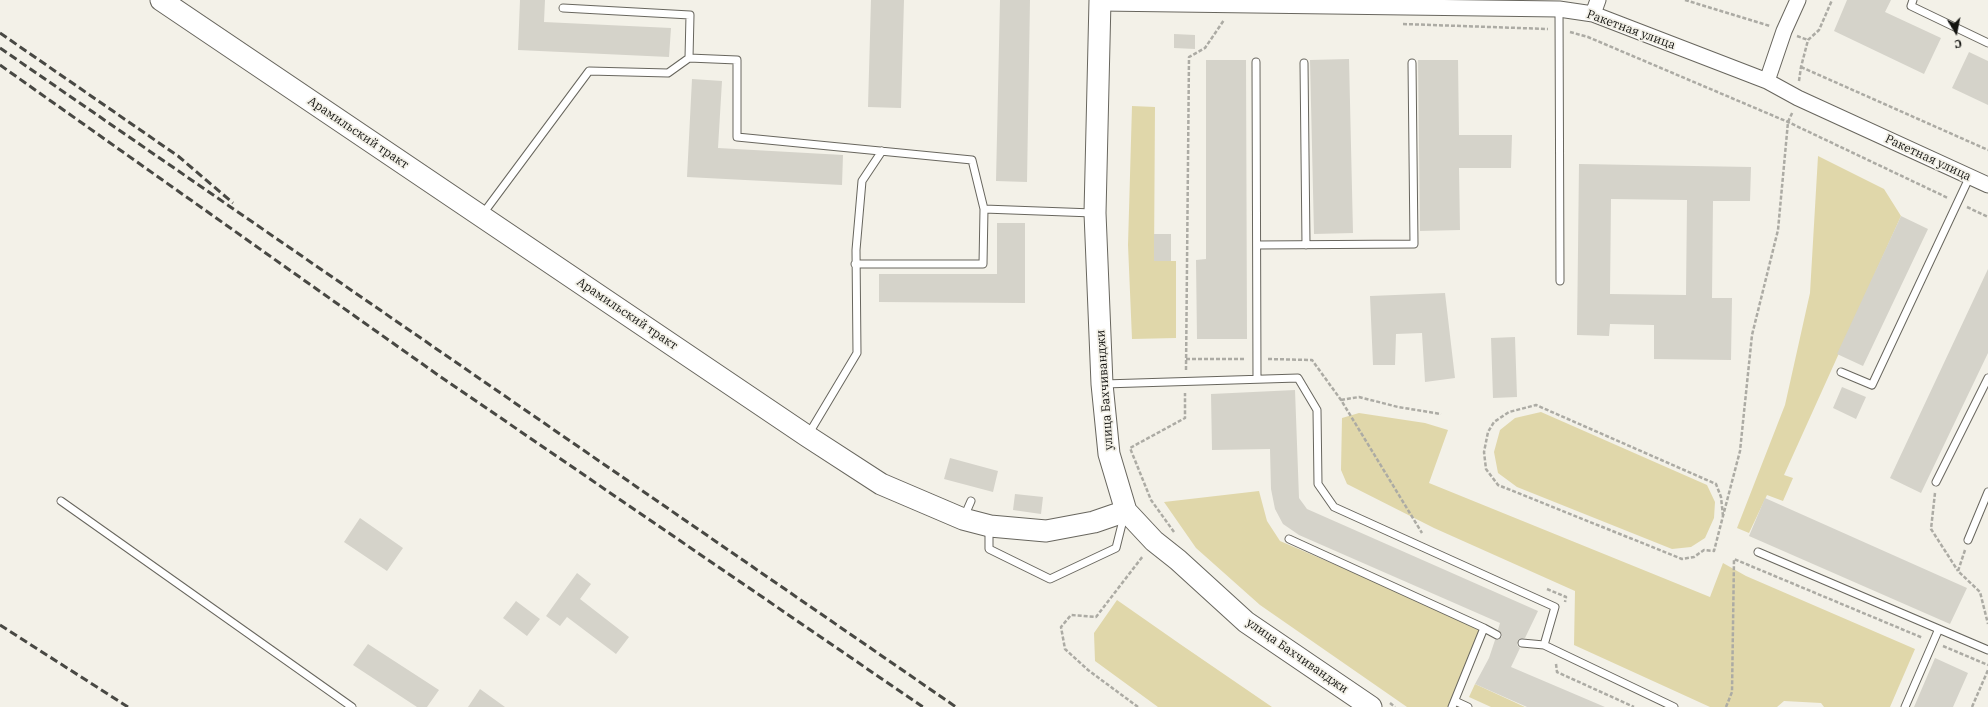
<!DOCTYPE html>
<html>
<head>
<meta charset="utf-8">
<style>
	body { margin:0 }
	#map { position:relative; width:1988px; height:707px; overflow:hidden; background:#f3f1e8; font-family:"IBM Plex Serif",serif }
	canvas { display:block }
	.north { position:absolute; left:1936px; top:12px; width:40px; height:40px; -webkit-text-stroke:3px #f3f1e8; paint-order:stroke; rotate:170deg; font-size:11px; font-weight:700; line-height:16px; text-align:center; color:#141411 }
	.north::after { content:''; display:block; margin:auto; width:14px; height:18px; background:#141411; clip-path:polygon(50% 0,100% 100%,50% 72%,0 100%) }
</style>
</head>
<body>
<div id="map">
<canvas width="1988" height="707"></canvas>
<div class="north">С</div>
</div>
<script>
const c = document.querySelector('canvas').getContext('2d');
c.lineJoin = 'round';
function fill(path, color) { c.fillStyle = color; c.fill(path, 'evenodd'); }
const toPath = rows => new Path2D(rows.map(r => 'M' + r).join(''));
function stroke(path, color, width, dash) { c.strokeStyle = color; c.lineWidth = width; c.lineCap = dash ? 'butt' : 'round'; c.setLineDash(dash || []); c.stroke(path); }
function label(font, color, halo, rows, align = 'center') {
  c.font = font + ' "IBM Plex Serif",serif'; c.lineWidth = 3.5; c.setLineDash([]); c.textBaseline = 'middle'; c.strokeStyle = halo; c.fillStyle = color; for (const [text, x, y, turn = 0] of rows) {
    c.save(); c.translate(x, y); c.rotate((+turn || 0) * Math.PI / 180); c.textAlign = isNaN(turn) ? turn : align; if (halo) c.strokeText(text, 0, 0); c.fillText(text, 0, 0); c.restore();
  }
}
fill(toPath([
	[1132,106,1155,107,1154,261,1176,261,1176,338,1132,339,1128,245],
	[1818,156,1884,189,1901,216,1784,475,1793,478,1783,501,1767,495,1749,533,1737,528,1785,405,1810,293],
	[1541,412,1707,485,1715,502,1714,518,1705,538,1691,547,1672,549,1517,487,1498,473,1494,452,1500,430,1515,418],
	[1359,413,1425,423,1448,430,1429,483,1710,597,1723,563,1746,576,1915,649,1890,707,1824,707,1821,703,1784,701,1777,707,1710,707,1574,645,1575,591,1434,528,1347,484,1341,470,1342,418],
	[1259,491,1267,521,1280,541,1483,628,1451,707,1407,707,1260,605,1196,548,1164,502],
	[1117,600,1180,644,1272,707,1158,707,1095,661,1094,633],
	[1475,684,1525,707,1491,707,1469,697]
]), '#e0d7aa');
fill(toPath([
	[520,0,545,0,544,22,671,28,669,57,518,50],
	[871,0,904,0,901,108,868,107],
	[1000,0,1030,0,1027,182,996,181],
	[1847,0,1891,0,1885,12,1941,38,1924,74,1834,31],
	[1174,34,1195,35,1195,49,1174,48],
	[1969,52,1988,61,1988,105,1952,88],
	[1349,59,1353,233,1314,234,1310,60],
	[1206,60,1246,60,1247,339,1197,339,1196,260,1206,259],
	[1418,60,1458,60,1459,135,1512,135,1511,168,1459,168,1460,230,1420,231],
	[692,79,722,81,718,148,843,155,842,185,687,177],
	[1579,164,1751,167,1750,201,1713,201,1712,298,1732,298,1731,360,1654,359,1654,325,1610,324,1609,336,1577,335],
	[1611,199,1687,200,1686,295,1610,294],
	[1901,216,1928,229,1863,366,1837,354],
	[997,223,1025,223,1025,303,879,302,879,274,997,274],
	[1154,234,1171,234,1171,261,1154,261],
	[1988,269,1988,353,1921,493,1890,478],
	[1445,293,1455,378,1425,382,1422,333,1396,334,1395,365,1373,365,1370,296],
	[1515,337,1517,397,1493,398,1491,338],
	[1842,387,1866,397,1856,419,1833,408],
	[1295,390,1299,498,1307,509,1538,611,1525,638,1518,640,1517,645,1520,648,1511,667,1605,707,1527,707,1475,684,1489,658,1495,640,1502,637,1501,633,1498,630,1500,623,1299,535,1283,524,1275,509,1271,489,1270,449,1212,450,1211,394],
	[950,458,998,471,993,492,944,479],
	[1015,494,1043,497,1041,514,1013,510],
	[1765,498,1967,588,1950,624,1749,536],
	[360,518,403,548,387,571,344,542],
	[577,573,591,584,580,599,629,637,616,654,567,617,560,626,546,616],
	[516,601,540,619,527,636,503,618],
	[368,644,439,690,427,707,417,707,353,665],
	[1935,658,1968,673,1953,707,1914,707],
	[480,689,505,707,468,707]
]), '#d5d3ca');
const service = toPath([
	[1913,0,1911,6,1988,43],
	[563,8,690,15,689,58],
	[1559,9,1560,281],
	[1256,62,1257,379],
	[1304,63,1306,245],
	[482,215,589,71,668,73,689,58,737,60,737,137,972,160,984,209,1093,213],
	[1257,245,1414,244,1412,63],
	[855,264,983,264,984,209],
	[1841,372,1872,385,1970,176],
	[1104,384,1298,378,1317,410,1318,484,1334,507,1555,607,1544,645],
	[808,435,857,353,856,250,862,181,882,151],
	[1936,482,1988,378],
	[61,501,352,707],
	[964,517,971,501],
	[989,528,989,549,1050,579,1116,548,1124,516],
	[1289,539,1484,628],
	[1968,540,1988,492],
	[1758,552,1988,650],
	[1522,643,1544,645,1674,707],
	[1455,701,1468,707],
	[1452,707,1484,628,1497,635],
	[1905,707,1938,631]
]);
const minor = toPath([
	[1100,3,1559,9,1593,14,1767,81,1798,98,1988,185],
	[1593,14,1598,0],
	[1767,81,1784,31,1798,0]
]);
const secondary = toPath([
	[161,0,807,436,881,484,963,519,990,526,1046,531,1094,522,1126,511],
	[1100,0,1095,213,1102,384,1109,454,1126,511,1154,541,1178,560,1246,622,1371,707]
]);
stroke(service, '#68665e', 9);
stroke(minor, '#68665e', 17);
stroke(secondary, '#68665e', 23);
stroke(toPath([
	[1685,0,1770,26],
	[1403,24,1548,29],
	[1570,32,1588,37,1788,122,1948,198],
	[1797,36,1808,40],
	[1801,67,1988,150],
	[1799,81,1801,67,1808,40,1819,30,1832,0],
	[1967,207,1988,217],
	[1186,359,1245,359],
	[1268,359,1312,360,1341,400,1422,533],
	[1186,370,1189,57,1205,48,1224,20],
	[1341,400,1359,397,1398,407,1441,414],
	[1935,493,1931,529,1958,571],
	[1723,516,1721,497,1716,484,1536,405,1509,412,1494,422,1488,432,1484,452,1486,469,1498,485,1682,559,1694,557,1704,550,1714,551,1723,516,1740,451,1752,335,1778,230,1788,122,1793,111],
	[1174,532,1151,500,1130,448,1185,418,1185,393],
	[1965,550,1958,571,1980,592,1988,624],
	[1547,589,1566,597,1565,602],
	[1943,646,1988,665],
	[1556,664,1557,672,1634,707],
	[1390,703,1395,707],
	[1138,707,1088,670,1065,649,1061,627,1071,615,1096,617,1143,556],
	[1726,707,1732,692,1734,559,1923,638],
	[1972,707,1988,670]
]), '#acaba4', 2.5, [4, 2]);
stroke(service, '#fff', 7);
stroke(minor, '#fff', 15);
stroke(secondary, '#fff', 21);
stroke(toPath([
	[0,33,178,156,233,203],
	[0,48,956,707],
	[0,65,438,375,923,707],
	[0,625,128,707]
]), '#484843', 3, [8, 4]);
label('12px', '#141411', '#f3f1e8', [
	["Ракетная улица",1631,30,20],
	["Арамильский тракт",358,133,34],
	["Ракетная улица",1928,158,25],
	["Арамильский тракт",627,314,34],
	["улица Бахчиванджи",1105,390,-94],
	["улица Бахчиванджи",1297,656,35]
]);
</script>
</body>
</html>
